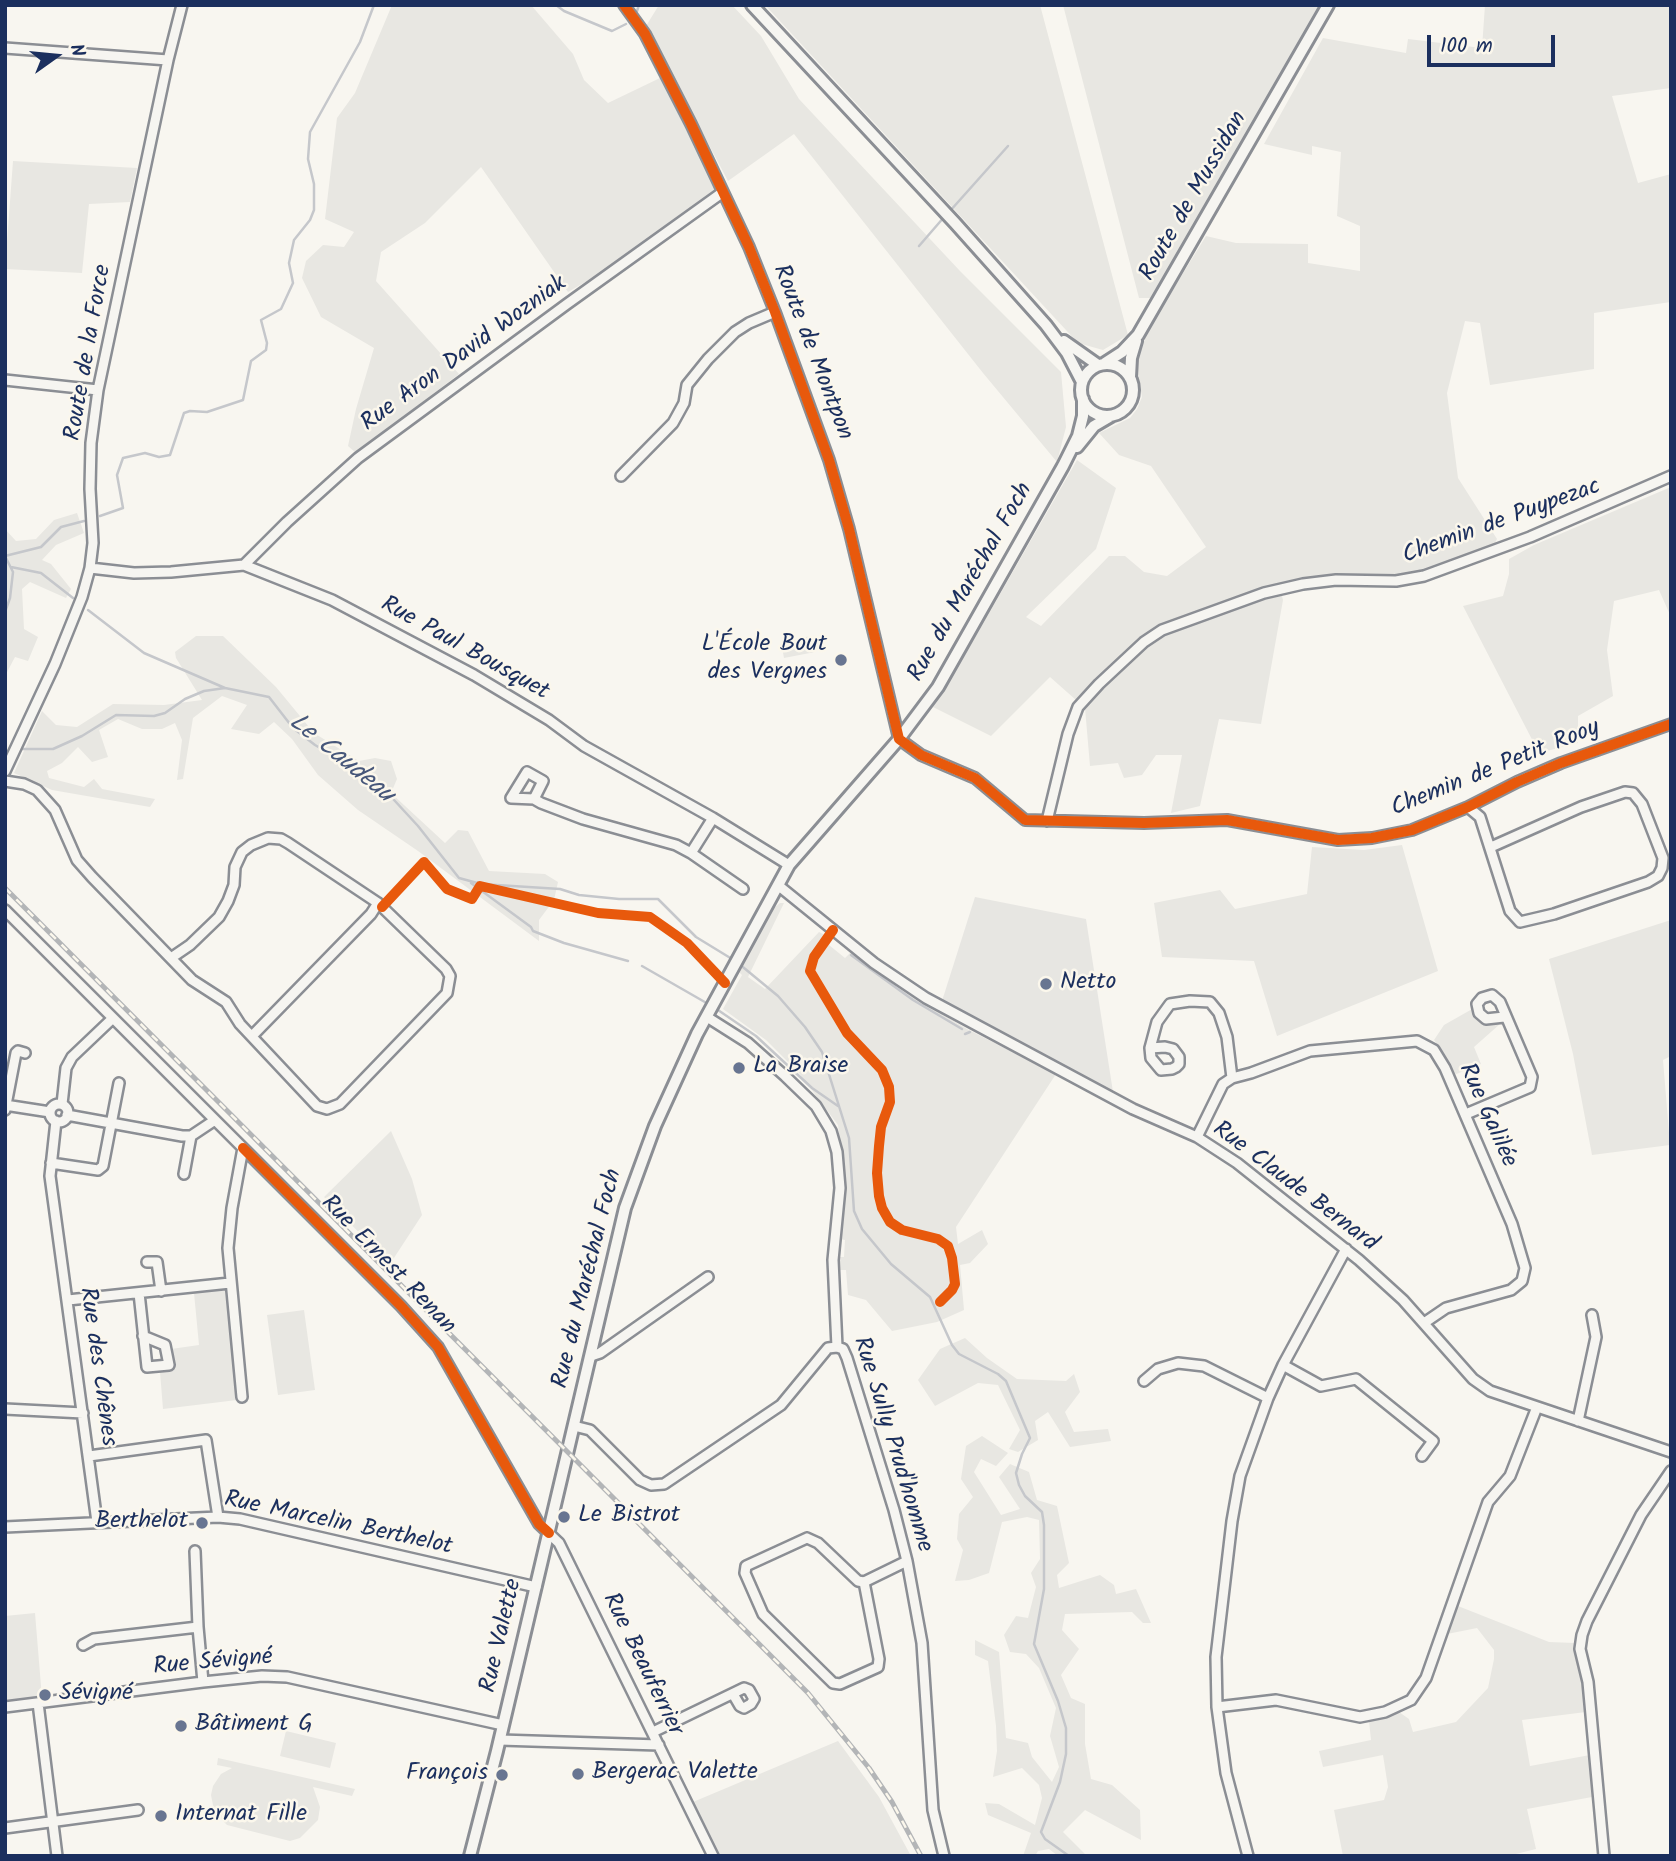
<!DOCTYPE html>
<html>
<head>
<meta charset="utf-8">
<style>
	body { margin:0 }
	#map { position:relative; width:1676px; height:1861px; overflow:hidden; background:#f8f6f0; font-family:Kalam,sans-serif }
	canvas { display:block }
	.frame { position:absolute; inset:0; border:7px solid #1b2f5e; pointer-events:none }
	.north { position:absolute; left:21px; top:21px; width:70px; height:70px; -webkit-text-stroke:5px #fbf7ec; paint-order:stroke; rotate:75deg; font-size:19px; font-weight:700; line-height:28px; text-align:center; color:#1b2f5e }
	.north::after { content:''; display:block; margin:auto; width:24px; height:32px; background:#1b2f5e; clip-path:polygon(50% 0,100% 100%,50% 72%,0 100%) }
	.scale { position:absolute; left:1427px; top:35px; width:128px; height:32px; box-sizing:border-box; border:4px solid #1b2f5e; border-top:0; padding-left:9px; font-size:21px; line-height:24px; white-space:nowrap; color:#1b2f5e; -webkit-text-stroke:5px #fbf7ec; paint-order:stroke }
</style>
</head>
<body>
<div id="map">
<canvas width="1676" height="1861"></canvas>
<div class="frame"></div>
<div class="north">N</div>
<div class="scale">100 m</div>
</div>
<script>
const c = document.querySelector('canvas').getContext('2d');
c.lineJoin = 'round';
function fill(path, color) { c.fillStyle = color; c.fill(path, 'evenodd'); }
const toPath = rows => new Path2D(rows.map(r => 'M' + r).join(''));
function stroke(path, color, width, dash) { c.strokeStyle = color; c.lineWidth = width; c.lineCap = dash ? 'butt' : 'round'; c.setLineDash(dash || []); c.stroke(path); }
function label(font, color, halo, rows, align = 'center') {
  c.font = font + ' Kalam,sans-serif'; c.lineWidth = 5; c.setLineDash([]); c.textBaseline = 'middle'; c.strokeStyle = halo; c.fillStyle = color; for (const [text, x, y, turn = 0] of rows) {
    c.save(); c.translate(x, y); c.rotate((+turn || 0) * Math.PI / 180); c.textAlign = isNaN(turn) ? turn : align; if (halo) c.strokeText(text, 0, 0); c.fillText(text, 0, 0); c.restore();
  }
}
fill(toPath([
	[975,897,1086,919,1113,1092,942,1001]
]), '#e7e6e2');
fill(toPath([
	[392,5,531,5,573,54,584,80,608,103,660,78,717,190,601,273,568,292,481,167,425,223,381,252,376,281,459,374,356,453,348,446,356,409,374,348,321,317,302,278,306,261,323,245,344,247,354,232,325,219,337,118,355,93],
	[659,5,732,5,761,36,799,99,960,271,1061,372,1066,427,1057,462,983,373,794,134,728,181,646,26],
	[765,5,1040,5,1128,335,1103,350,1078,343],
	[1063,5,1321,5,1151,298,1139,298],
	[1485,5,1671,5,1671,88,1612,96,1638,183,1671,174,1671,302,1594,313,1594,369,1490,385,1480,323,1465,321,1447,393,1458,478,1497,539,1494,545,1432,569,1396,576,1327,576,1279,584,1283,600,1261,724,1219,719,1200,806,1171,813,1182,755,1156,755,1142,775,1124,778,1118,763,1090,766,1085,708,1050,677,991,736,931,706,976,636,1077,460,1116,488,1096,549,1026,617,1041,626,1109,556,1125,556,1144,572,1167,576,1206,547,1151,466,1119,455,1099,433,1130,418,1137,409,1142,397,1136,363,1148,330,1206,236,1236,243,1308,244,1308,263,1360,271,1360,226,1337,216,1341,152,1312,146,1312,155,1264,144,1323,38,1406,53,1408,39,1482,48],
	[13,161,137,168,130,202,89,204,82,273,5,269],
	[1671,487,1671,617,1659,590,1614,601,1607,650,1613,696,1578,716,1578,743,1539,753,1463,606,1503,596,1509,574,1509,559,1534,545],
	[77,513,84,533,56,545,42,560,51,564,71,589,66,598,30,582,22,589,24,629,38,637,28,661,15,657,5,676,5,529,16,541,36,539,54,520],
	[196,636,223,636,276,687,314,733,359,761,375,758,391,761,397,779,391,793,445,843,458,830,468,831,489,871,545,874,558,882,554,900,539,920,539,941,418,851,358,810,318,775,292,739,274,722,259,734,231,729,247,705,222,696,193,718,183,779,177,780,182,740,175,723,162,729,142,729,118,719,99,730,108,757,92,762,78,747,62,763,47,771,49,778,84,787,94,779,102,789,155,799,150,807,52,790,14,773,42,711,56,725,77,727,113,704,164,705,202,700,176,658,175,652],
	[811,636,815,652,784,658,781,642],
	[1402,845,1438,971,1277,1036,1254,961,1162,957,1154,903,1220,890,1235,909,1307,894,1312,847,1364,850],
	[780,903,784,903,748,977,765,989,819,932,833,939,829,945,845,958,850,953,896,987,967,1029,1056,1074,956,1227,958,1244,982,1230,988,1244,970,1263,960,1265,964,1310,937,1322,892,1331,866,1300,848,1295,846,1270,837,1270,837,1257,844,1257,845,1240,839,1239,842,1212,846,1196,838,1125,799,1073,766,1040,723,1009,742,975,739,972,769,912],
	[1671,920,1671,1056,1663,1060,1670,1145,1592,1155,1573,1054,1549,959],
	[1474,1008,1483,1017,1500,1024,1474,1047,1481,1064,1454,1075,1443,1052,1434,1040,1444,1025],
	[391,1131,412,1179,422,1215,390,1264,324,1197],
	[226,1287,237,1400,163,1409,160,1372,174,1370,171,1349,199,1345,194,1293],
	[304,1310,315,1390,278,1395,267,1315],
	[965,1338,987,1358,1017,1379,1066,1381,1074,1374,1080,1392,1065,1412,1074,1432,1108,1429,1111,1441,1070,1447,1048,1412,1035,1421,1038,1440,1018,1452,1009,1449,1020,1430,998,1385,978,1383,935,1406,918,1380,940,1349],
	[982,1436,1008,1453,996,1466,981,1459,974,1472,1001,1515,1020,1509,999,1477,1010,1464,1029,1472,1037,1500,1057,1506,1069,1563,1057,1575,1059,1588,1100,1575,1114,1585,1116,1594,1136,1589,1151,1623,1143,1623,1132,1612,1065,1614,1062,1630,1079,1649,1061,1675,1071,1698,1085,1704,1085,1744,1091,1779,1112,1785,1140,1810,1141,1840,1085,1810,1063,1832,1087,1856,1058,1856,1049,1849,1038,1851,1035,1856,1023,1856,1031,1833,988,1815,985,1803,999,1804,1035,1825,1042,1798,1039,1785,1022,1768,993,1777,997,1751,996,1726,988,1661,975,1655,975,1640,999,1652,1006,1738,1028,1743,1032,1757,1052,1782,1059,1767,1050,1736,1056,1708,1039,1668,1026,1654,1010,1652,1004,1635,1016,1616,1028,1618,1036,1587,1031,1573,1040,1559,1039,1520,1027,1517,1002,1522,989,1573,969,1580,955,1581,963,1550,957,1539,959,1514,973,1497,961,1479,966,1446],
	[1458,1606,1549,1642,1575,1643,1586,1712,1522,1720,1530,1766,1590,1755,1592,1797,1527,1809,1536,1849,1508,1856,1343,1856,1334,1810,1384,1800,1388,1787,1383,1755,1323,1767,1319,1751,1371,1740,1369,1721,1399,1712,1409,1719,1413,1732,1456,1722,1488,1688,1494,1659,1494,1650,1477,1628,1447,1634],
	[35,1613,42,1698,5,1702,5,1616],
	[286,1731,336,1743,330,1768,280,1756],
	[838,1741,879,1797,911,1856,720,1856,693,1802],
	[218,1758,355,1789,352,1796,313,1787,320,1807,318,1820,300,1838,290,1841,227,1825,219,1817,214,1810,211,1795,213,1786,221,1774,232,1768,217,1765]
]), '#e8e7e2');
stroke(toPath([
	[556,5,564,11,612,31,626,24],
	[637,11,639,5],
	[950,211,1008,146],
	[919,246,945,216],
	[100,516,123,508,117,475,123,458,145,453,159,457,170,455,184,413,190,411,207,412,243,400,251,361,266,350,267,343,261,320,281,309,293,283,289,263,294,240,310,220,314,210,314,184,308,159,310,132,360,42,374,5],
	[5,556,41,547,61,527,84,521],
	[5,556,13,572,10,598,5,612],
	[11,567,41,573,73,598],
	[88,610,144,653,225,688],
	[18,749,53,749,82,736,116,715,154,716,165,713,185,699,204,691,225,688,269,697,293,728,315,745,363,773,383,788,418,826,459,878,481,884,560,889,579,895,619,899,658,899,696,937,732,959],
	[471,883,531,927,533,931,564,943,628,961],
	[851,955,913,1000,962,1029],
	[738,963,778,996,805,1027,822,1052,849,1138,854,1211,862,1229,891,1264,930,1297,952,1345,959,1354,998,1374,1006,1381,1030,1438,1022,1454,1016,1473,1019,1485,1025,1496,1042,1512,1044,1525,1044,1589,1034,1644,1058,1701,1066,1728,1066,1754,1060,1782,1041,1832,1045,1839,1069,1856],
	[642,966,710,1005],
	[715,1008,756,1036,812,1088,838,1106],
	[965,1034,970,1032]
]), '#c5c7cb', 2.5);
const minor = toPath([
	[624,5,645,34,691,124,749,247,775,312,829,460,849,529,899,739,921,755,975,778,1025,820,1144,823,1227,820,1338,840,1372,838,1412,830,1468,807,1517,782,1561,763,1671,724],
	[5,48,168,60],
	[5,380,98,390],
	[621,476,673,423,684,403,687,385,708,359,735,332,749,323,775,312],
	[244,565,287,522,358,458,567,304,723,192],
	[90,568,134,573,171,572,244,565,332,600,474,675,549,720,584,746,713,818,789,865],
	[5,771,55,664,82,597,90,568,93,543,90,489,91,443,98,390,168,60,182,5],
	[5,781,24,784,37,790,55,810,77,860,92,877,192,980,226,1002,240,1024,317,1106,327,1109,340,1104,447,993,450,976,446,969,378,903,288,843,281,839,268,838,251,845,242,852,235,867,234,885,228,901,219,917,190,945,171,958],
	[534,799,511,798,527,772,543,781,534,799,541,803,583,819,676,845,691,853],
	[1468,807,1480,817,1510,911,1520,922,1554,914,1648,882,1658,876,1662,868,1663,858,1642,804,1633,793,1625,792,1581,807,1491,847],
	[713,818,691,853,743,889],
	[1047,821,1068,734,1078,707,1099,684,1144,642,1162,630,1264,593,1303,584,1336,580,1396,581,1424,576,1530,537,1671,476],
	[779,886,874,963,926,998,1133,1109,1197,1137,1237,1163,1359,1260,1403,1300,1473,1379,1490,1391,1671,1452],
	[5,910,401,1306,438,1347,539,1524,559,1543,713,1856],
	[707,1017,748,1043,785,1076,816,1106,831,1131,837,1152,840,1188,833,1260,837,1347,843,1349,847,1358,894,1510,907,1561,922,1643,933,1810,944,1856],
	[252,1036,371,914,378,903],
	[1150,1048,1165,1047,1173,1049,1179,1057,1179,1064,1176,1067,1172,1069,1161,1070,1151,1058,1150,1048,1157,1022,1170,1004,1190,1001,1210,1002,1219,1013,1227,1037,1232,1078],
	[62,1104,66,1068,72,1057,113,1018],
	'50 1113a9 9 0 1 1 18 0a9 9 0 1 1-18 0Z',
	[5,1105,50,1112],
	[5,1110,16,1053,18,1051,25,1053],
	[1466,1114,1530,1087,1532,1077,1500,1002,1492,995,1482,998,1477,1004,1479,1013,1486,1019,1504,1017],
	[67,1115,182,1136,191,1136,215,1120],
	[56,1121,50,1176,97,1522],
	[1197,1137,1223,1084,1232,1078,1251,1073,1310,1051,1417,1041,1434,1050,1445,1068,1512,1224,1525,1268,1522,1281,1511,1290,1446,1308,1424,1323],
	[51,1163,98,1170,103,1166,119,1083],
	[184,1174,191,1136],
	[147,1262,157,1262,161,1291],
	[139,1293,147,1367,169,1365,165,1345,143,1336],
	[68,1300,230,1283],
	[591,1356,600,1353,708,1277],
	[1283,1365,1321,1386,1356,1379,1433,1441,1422,1456],
	[1144,1381,1158,1369,1178,1363,1204,1366,1268,1398],
	[242,1397,228,1248,232,1208,243,1148],
	[5,1409,83,1413],
	[1578,1421,1596,1337,1592,1315],
	[574,1426,590,1430,640,1480,651,1485,664,1484,781,1405,828,1348,837,1347],
	[89,1456,206,1440,218,1517],
	[5,1527,218,1517,240,1519,536,1587],
	[807,1538,818,1543,858,1581,864,1582,879,1659,878,1667,840,1684,833,1683,763,1614,745,1573,746,1566,807,1538],
	[195,1551,198,1627],
	[864,1582,907,1561],
	[83,1645,94,1639,198,1627,203,1682],
	[38,1703,57,1856],
	[5,1707,203,1682,262,1676,287,1677,503,1725],
	[1217,1707,1276,1700,1360,1717,1385,1712,1411,1700,1426,1678,1488,1502,1510,1476,1537,1407],
	[653,1732,744,1688,749,1690,754,1699,751,1704,744,1708,740,1706,733,1694],
	[500,1740,659,1745],
	[5,1828,138,1810],
	[1248,1856,1226,1773,1217,1707,1216,1657,1232,1521,1240,1476,1268,1398,1283,1365,1346,1249],
	[1604,1856,1588,1682,1580,1649,1582,1635,1587,1621,1641,1515,1671,1471]
]);
const major = toPath([
	[752,5,955,223,1046,325,1067,353,1082,382],
	[1064,341,1098,365],
	[1105,363,1122,352,1138,335,1328,5],
	'1081 390a26 26 0 1 1 52 0a26 26 0 1 1-52 0Z',
	[1130,377,1131,358,1136,341],
	[1077,447,1094,426,1111,416],
	[470,1856,497,1751,625,1208,655,1126,697,1034,789,865,899,739,938,687,1063,466,1078,436,1083,416,1083,399]
]);
stroke(minor, '#8b8e94', 14);
stroke(major, '#8b8e94', 16);
stroke(minor, '#f6f5f1', 9);
stroke(major, '#f6f5f1', 10);
const rail = toPath([
	[5,888,808,1693,869,1768,892,1802,921,1856]
]);
stroke(rail, '#b3b5b7', 5);
stroke(rail, '#fbf7ec', 2.5, [8]);
stroke(toPath([
	[624,5,645,34,691,124,749,247,775,312,829,460,849,529,899,739,921,755,975,778,1025,820,1144,823,1227,820,1338,840,1372,838,1412,830,1468,807,1517,782,1561,763,1671,724],
	[382,907,424,862,447,889,472,899,480,886,598,913,650,917,687,943,725,983],
	[833,930,814,957,810,971,847,1033,882,1070,889,1087,890,1102,881,1127,879,1146,877,1173,879,1196,882,1208,890,1222,902,1230,938,1239,948,1246,952,1258,955,1284,952,1290,940,1302],
	[243,1148,401,1306,438,1347,539,1524,549,1533]
]), '#e8590c', 10);
for (const [x, y, r, color] of [
	[841,660,7,"#687591"],
	[1046,984,7,"#687591"],
	[739,1068,7,"#687591"],
	[564,1517,7,"#687591"],
	[202,1523,7,"#687591"],
	[45,1695,7,"#687591"],
	[181,1726,7,"#687591"],
	[578,1774,7,"#687591"],
	[502,1775,7,"#687591"],
	[161,1816,7,"#687591"]
]) { const dot = new Path2D(); dot.arc(x, y, r, 0, 2 * Math.PI); c.fillStyle = color; c.fill(dot); stroke(dot, '#fbf7ec', 2.5); }
label('24px', '#1b2f5e', '#fbf7ec', [
	["Route de Mussidan",1195,197,-60],
	["Route de la Force",90,353,-80],
	["Route de Montpon",811,353,69],
	["Rue Aron David Wozniak",465,355,-36],
	["Chemin de Puypezac",1502,523,-20],
	["Rue du Maréchal Foch",972,583,-60],
	["Rue Paul Bousquet",464,650,29],
	["Chemin de Petit Rooy",1496,770,-22],
	["Rue Galilée",1486,1116,66],
	["Rue Claude Bernard",1294,1188,37],
	["Rue Ernest Renan",387,1266,46],
	["Rue du Maréchal Foch",589,1279,-76],
	["Rue des Chênes",96,1367,82],
	["Rue Sully Prud'homme",891,1445,73],
	["Rue Marcelin Berthelot",338,1525,12],
	["Rue Valette",503,1636,-77],
	["Rue Sévigné",213,1664,-5],
	["Rue Beauferrier",641,1665,64]
]);
label('24px', '#1b2f5e', '#fbf7ec', [
	["L'École Bout",827,646,"right"],
	["des Vergnes",827,674,"right"],
	["Netto",1060,984],
	["La Braise",753,1068],
	["Le Bistrot",578,1517],
	["Berthelot",188,1523,"right"],
	["Sévigné",59,1695],
	["Bâtiment G",195,1726],
	["Bergerac Valette",592,1774],
	["François",488,1775,"right"],
	["Internat Fille",175,1816]
], 'left');
label('italic 26px', '#47577a', '#fbf7ec', [
	["Le Caudeau",340,760,39]
]);
</script>
</body>
</html>
